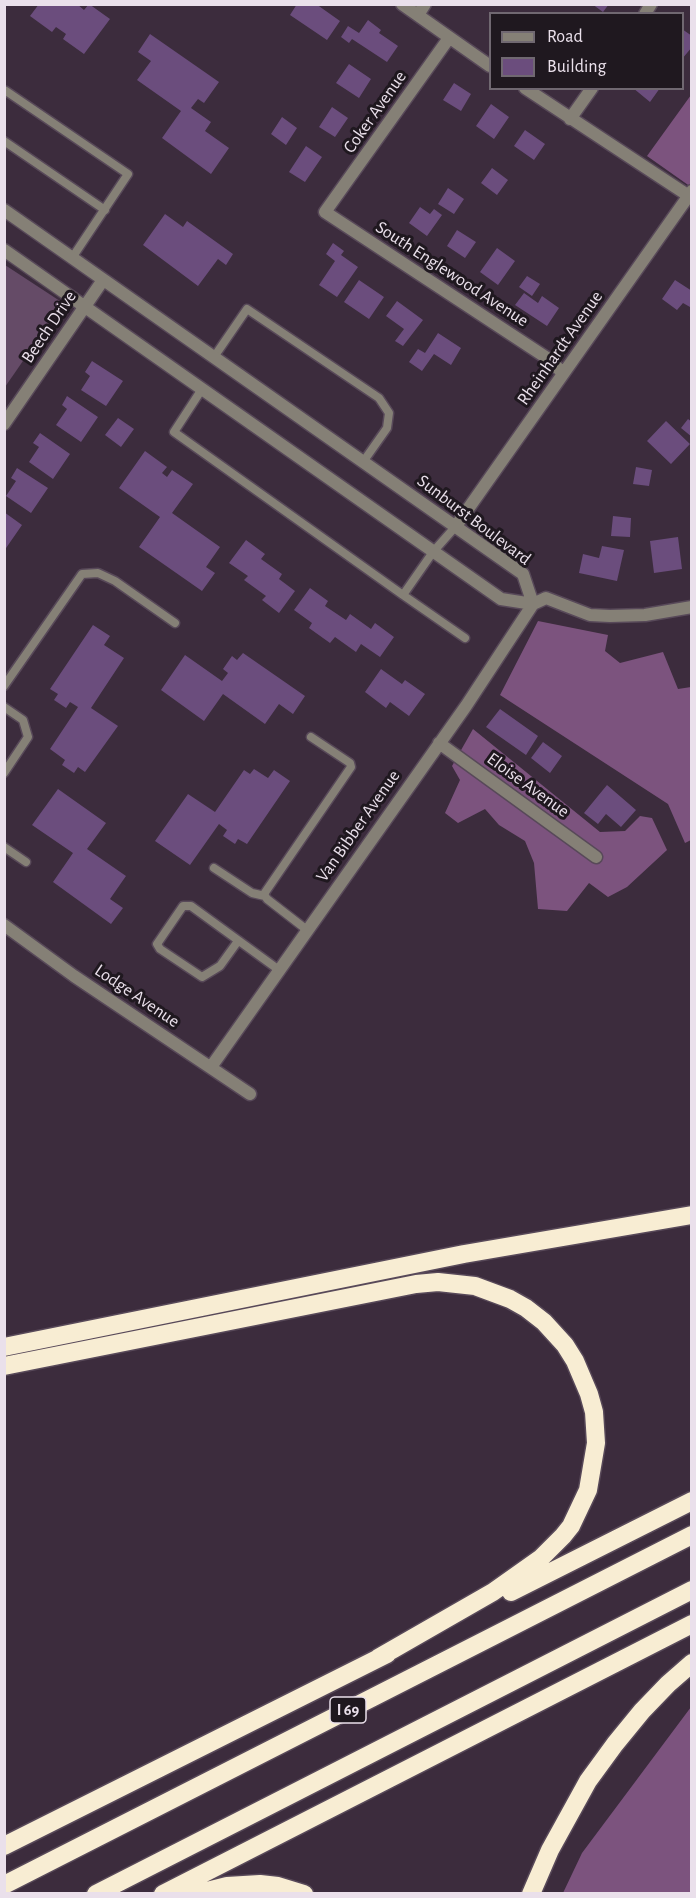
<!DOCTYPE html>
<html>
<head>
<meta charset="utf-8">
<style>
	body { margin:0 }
	#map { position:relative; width:696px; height:1898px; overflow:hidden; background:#3c2c3d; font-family:"Alegreya Sans",sans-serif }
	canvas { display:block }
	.frame { position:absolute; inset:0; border:6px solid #eae0eb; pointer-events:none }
	.legend { position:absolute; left:489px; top:12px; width:195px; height:78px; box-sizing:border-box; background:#1f181f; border:2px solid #706871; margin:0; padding:8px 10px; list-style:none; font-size:18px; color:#eae0eb }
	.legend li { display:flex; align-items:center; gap:12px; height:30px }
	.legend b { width:30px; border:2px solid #706871 }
</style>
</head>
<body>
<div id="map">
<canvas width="696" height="1898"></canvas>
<div class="frame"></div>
<ul class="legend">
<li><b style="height:8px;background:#858076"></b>Road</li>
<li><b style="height:16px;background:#6b4d7d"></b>Building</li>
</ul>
</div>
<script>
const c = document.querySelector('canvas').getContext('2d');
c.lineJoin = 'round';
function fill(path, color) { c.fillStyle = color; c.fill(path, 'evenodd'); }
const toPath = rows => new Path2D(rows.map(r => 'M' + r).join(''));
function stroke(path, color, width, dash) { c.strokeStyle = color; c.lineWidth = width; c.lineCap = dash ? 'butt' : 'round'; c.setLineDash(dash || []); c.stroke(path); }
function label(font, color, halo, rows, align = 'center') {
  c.font = font + ' "Alegreya Sans",sans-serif'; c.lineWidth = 6; c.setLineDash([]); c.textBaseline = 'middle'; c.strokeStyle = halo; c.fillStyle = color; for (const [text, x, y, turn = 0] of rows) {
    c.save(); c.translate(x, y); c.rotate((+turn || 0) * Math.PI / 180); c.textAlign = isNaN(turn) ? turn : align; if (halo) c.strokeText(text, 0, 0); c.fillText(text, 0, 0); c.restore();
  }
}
fill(toPath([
	[5,265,63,303,5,387]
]), '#654b67');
fill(toPath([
	[691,95,691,187,647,156],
	[538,621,608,635,605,651,620,663,663,652,678,689,691,687,691,840,685,843,668,804,500,695],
	[473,729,600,832,625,831,640,816,652,818,667,850,627,887,608,897,589,883,567,911,538,909,534,863,525,841,499,825,485,809,458,823,445,813,460,780,452,766],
	[691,1707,691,1893,563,1893,582,1853]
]), '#7c537e');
fill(toPath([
	[39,4,77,4,84,10,89,4,110,19,84,54,63,39,66,34,56,27,52,32,30,16],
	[297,4,316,4,340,21,327,40,290,15],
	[592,4,609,4,603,12],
	[368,20,381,30,379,33,398,46,387,62,352,39,349,43,341,37,348,26,359,33],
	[682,29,692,36,692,47,682,59],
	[150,34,219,82,204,103,198,99,191,108,211,122,205,131,229,148,211,174,162,138,181,111,137,80,151,61,138,52],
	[349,64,371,79,359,98,336,83],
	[454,83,471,94,461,111,443,100],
	[633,88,660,88,650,102],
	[491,104,509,117,494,139,476,126],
	[332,107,348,118,335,137,319,127],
	[282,117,297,128,286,145,271,134],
	[525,130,545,144,534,160,514,146],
	[306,146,322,157,305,182,289,172],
	[492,168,508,180,497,195,481,183],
	[448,188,464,199,454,214,438,204],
	[420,207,430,214,434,209,442,215,427,236,409,223],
	[165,214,183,227,187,221,233,254,226,265,218,259,198,286,143,245],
	[457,230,476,242,465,258,447,246],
	[333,243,344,251,341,255,358,267,337,297,319,285,335,261,326,254],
	[497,248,515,261,498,285,480,272],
	[527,276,540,284,532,296,519,287],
	[359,280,384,297,369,319,344,302],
	[675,280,692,291,692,304,690,307,683,303,677,310,662,299],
	[524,293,538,303,542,296,559,308,547,326,515,305],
	[397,301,423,320,403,346,395,341,404,329,386,316],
	[438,333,461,348,451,365,434,354,422,371,409,362,418,349,425,353],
	[92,361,123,381,106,406,81,390,90,376,85,372],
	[67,396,98,417,81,442,56,425,67,409,62,405],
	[118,418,134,429,121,447,105,435],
	[688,419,692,422,692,437,681,428],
	[666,421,690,444,671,464,647,441],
	[40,433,70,454,53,479,29,462,39,447,33,443],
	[145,451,167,467,162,473,167,477,172,470,193,484,172,513,220,547,206,567,215,573,202,591,139,547,160,517,119,488],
	[636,467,652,470,649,486,633,484],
	[17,468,48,488,31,513,6,496,16,481,11,478],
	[4,512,22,525,4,551],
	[613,516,631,518,630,537,611,536],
	[678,537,682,569,654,573,650,541],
	[246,540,265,554,261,559,282,574,279,579,295,591,279,613,262,600,266,596,244,580,248,576,229,563],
	[602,546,624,550,617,581,579,573,583,554,599,558],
	[310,588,328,601,325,606,346,620,350,614,371,629,375,623,394,637,380,657,361,644,356,652,335,637,330,643,309,628,312,623,294,610],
	[93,625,110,636,104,645,124,658,91,708,118,726,85,772,78,767,74,773,62,765,65,760,50,749,78,707,70,702,66,708,54,700,58,694,50,689],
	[243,653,305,696,293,714,279,704,265,724,223,694,204,721,161,690,185,655,222,681,228,673,223,669,232,656,237,660],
	[381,669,402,684,405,680,425,694,409,716,390,702,386,708,365,692],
	[500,709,538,736,526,755,486,727],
	[543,742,562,756,550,773,531,758],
	[254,769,268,778,274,770,290,781,247,844,238,839,235,844,223,836,227,830,219,824,190,865,155,841,188,794,215,812,244,770,250,774],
	[607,785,636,810,621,827,606,814,598,824,584,813],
	[58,789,106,823,87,849,126,876,110,899,123,908,111,924,53,882,73,853,32,825]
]), '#6b4d7d');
const lane = toPath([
	[4,93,6,91,128,174,72,258],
	[4,141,105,210],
	[214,357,247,309,379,398,389,413,387,428,363,462],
	[202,389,174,432,403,595,433,552,456,526],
	[403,595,465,638],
	[4,686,82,574,98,573,115,581,175,623],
	[4,707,23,720,28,737,4,773],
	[4,847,26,862],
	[214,868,252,893,265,896],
	[307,930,267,899,264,894,351,767,350,763,311,737],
	[238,941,220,966,202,977,160,949,157,944,183,906,191,906,279,970]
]);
const street = toPath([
	[402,4,490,66],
	[645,14,651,4],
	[418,15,425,4],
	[449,38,325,212,547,358,563,373],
	[525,88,692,198],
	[570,119,592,88],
	[4,210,523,574,533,604],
	[4,250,501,599,533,604],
	[4,424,103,280],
	[456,526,692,191],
	[533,604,546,598,590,615,610,616,645,615,692,607],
	[439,743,596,857],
	[4,925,74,976,250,1094],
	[211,1067,466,706,533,604]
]);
const highway = toPath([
	[4,1347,464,1254,692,1215],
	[4,1366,416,1284,438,1282,475,1286,510,1299,526,1308,544,1322,565,1345,575,1361,589,1394,594,1412,596,1443,588,1490,571,1526,563,1536,541,1558,493,1592,378,1658],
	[511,1592,692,1501],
	[4,1846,387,1654],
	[4,1885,692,1535],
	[96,1894,692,1590],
	[163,1894,692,1624],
	[195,1894,227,1886,260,1884,278,1886,304,1894],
	[531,1894,550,1850,588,1781,615,1744,642,1711,668,1684,692,1663]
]);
stroke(lane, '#584959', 11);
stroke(street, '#584959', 15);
stroke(highway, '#584959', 21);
stroke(lane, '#858076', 8);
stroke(street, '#858076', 12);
stroke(highway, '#f8edd3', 18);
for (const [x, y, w] of [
	[348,1710,36]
]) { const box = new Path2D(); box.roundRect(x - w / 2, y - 13, w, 26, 4.5); c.fillStyle = '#1f181f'; c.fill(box); stroke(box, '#eae0eb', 1.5); }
label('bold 16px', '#eae0eb', null, [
	["I 69",348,1710]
]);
label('18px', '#eae0eb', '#1f181f', [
	["Coker Avenue",375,112,-55],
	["South Englewood Avenue",452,274,33],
	["Beech Drive",49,327,-56],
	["Rheinhardt Avenue",560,348,-55],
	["Sunburst Boulevard",474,520,37],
	["Eloise Avenue",528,785,36],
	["Van Bibber Avenue",358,826,-55],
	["Lodge Avenue",137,996,34]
]);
</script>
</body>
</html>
